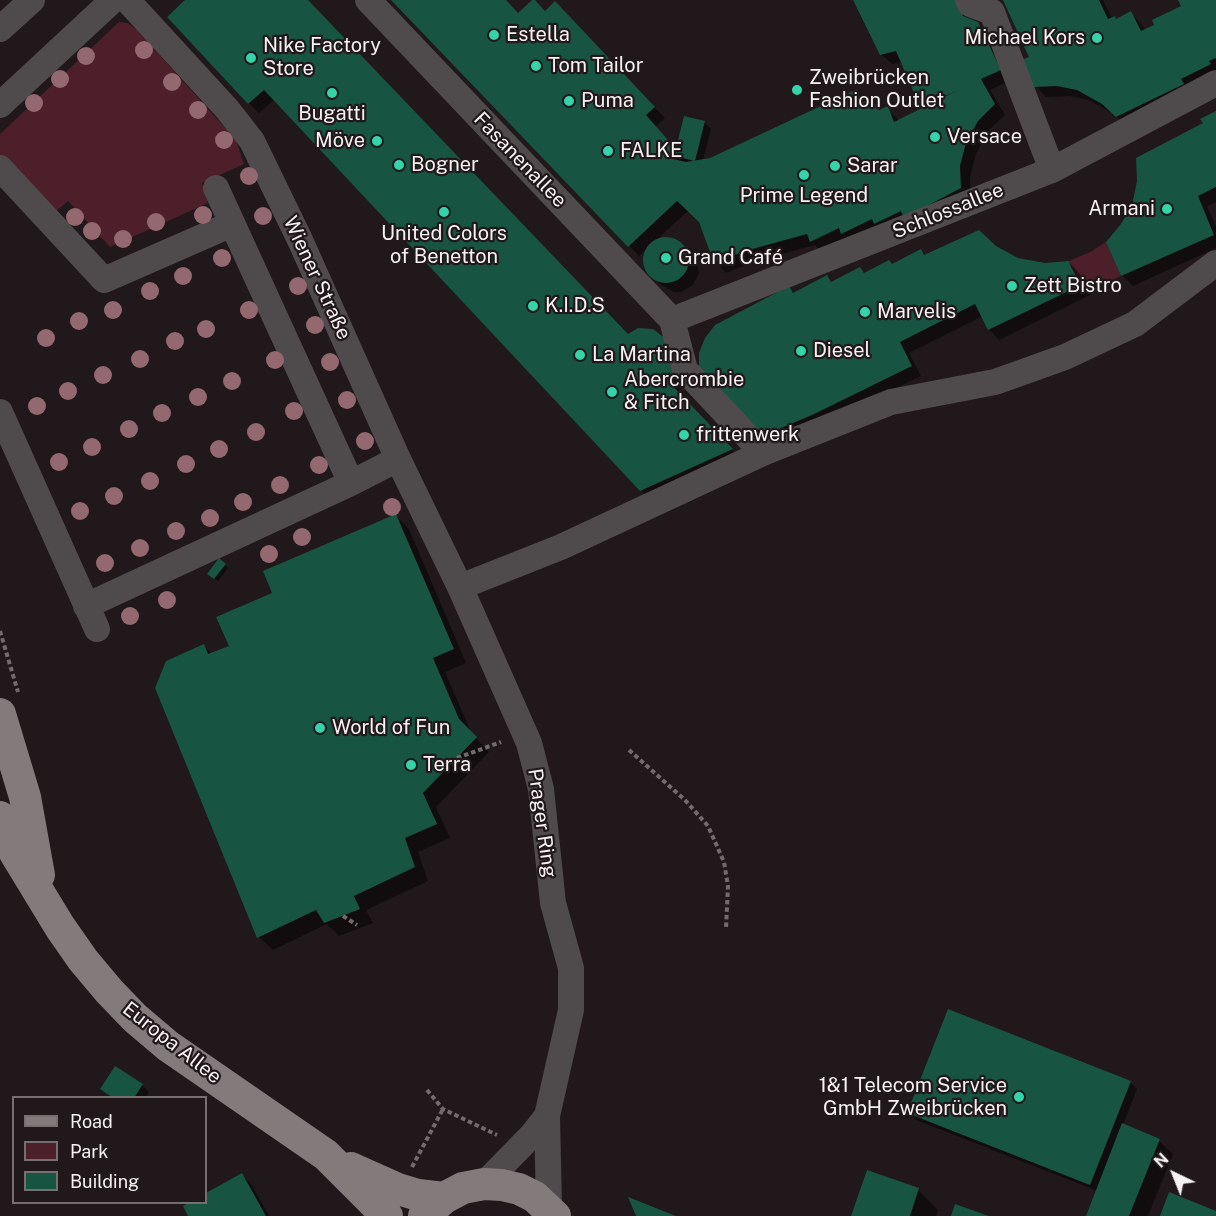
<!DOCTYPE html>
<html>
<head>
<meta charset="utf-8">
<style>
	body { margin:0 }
	#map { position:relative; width:1216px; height:1216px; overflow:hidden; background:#20181a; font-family:"Public Sans",sans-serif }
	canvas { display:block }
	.legend { position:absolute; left:12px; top:1096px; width:195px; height:108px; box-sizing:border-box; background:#20181a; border:2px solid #766f70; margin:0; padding:8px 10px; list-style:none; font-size:18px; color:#f6f1f2 }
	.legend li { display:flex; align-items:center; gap:12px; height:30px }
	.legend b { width:30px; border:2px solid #766f70 }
	.north { position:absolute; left:1144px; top:1144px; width:60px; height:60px; -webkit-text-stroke:4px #20181a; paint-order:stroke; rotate:317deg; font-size:16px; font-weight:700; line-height:24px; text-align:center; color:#f6f1f2 }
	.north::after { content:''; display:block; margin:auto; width:21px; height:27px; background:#f6f1f2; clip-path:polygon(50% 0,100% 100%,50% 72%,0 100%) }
</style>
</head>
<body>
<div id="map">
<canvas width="1216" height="1216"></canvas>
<ul class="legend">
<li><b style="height:8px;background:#837a7b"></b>Road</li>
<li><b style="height:16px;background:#4c1f2a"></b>Park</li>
<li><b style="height:16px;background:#185442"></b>Building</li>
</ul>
<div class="north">N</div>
</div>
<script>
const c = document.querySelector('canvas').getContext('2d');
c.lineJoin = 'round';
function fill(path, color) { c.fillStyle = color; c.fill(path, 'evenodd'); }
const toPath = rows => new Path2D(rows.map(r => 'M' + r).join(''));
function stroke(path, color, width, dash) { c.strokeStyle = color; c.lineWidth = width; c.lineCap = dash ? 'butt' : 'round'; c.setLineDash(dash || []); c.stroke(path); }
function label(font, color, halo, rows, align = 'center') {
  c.font = font + ' "Public Sans",sans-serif'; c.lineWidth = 4.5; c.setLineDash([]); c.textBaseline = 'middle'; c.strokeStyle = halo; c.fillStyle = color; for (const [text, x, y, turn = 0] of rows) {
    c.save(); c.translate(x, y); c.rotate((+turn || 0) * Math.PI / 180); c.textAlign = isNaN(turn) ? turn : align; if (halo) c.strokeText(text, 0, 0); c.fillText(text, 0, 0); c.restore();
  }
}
fill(toPath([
	[119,22,128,23,137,30,236,140,244,164,202,183,208,203,110,247,68,201,54,213,0,155,0,134],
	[1106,242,1121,276,1086,293,1071,267,1069,261,1090,252]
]), '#4c1f2a');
fill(toPath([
	[187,0,307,0,628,336,684,382,677,392,742,460,651,501,275,99,259,113,249,103],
	[393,0,505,0,519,15,565,14,665,118,655,127,677,151,704,122,711,129,703,160,710,159,857,91,867,101,871,99,882,110,887,108,899,121,924,109,902,62,892,64,881,54,855,0,961,0,970,21,977,24,988,35,1011,80,990,90,1005,115,988,131,976,154,970,177,971,198,822,252,815,245,755,261,726,273,716,262,701,223,688,211,654,242,666,238,680,243,696,259,699,273,693,285,681,292,674,292,661,285,650,274,645,261,648,248,639,256],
	[1004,0,1103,0,1112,19,1117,20,1131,13,1141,24,1145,31,1183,6,1183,0,1216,0,1216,77,1128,127,1114,114,1089,100,1069,96,1046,97,1036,86,1031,58],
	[1216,113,1216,202,1207,206,1216,227,1216,248,1133,286,1122,275,1205,124],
	[995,247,1018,259,1045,264,1069,262,1079,273,1081,279,1090,295,999,340,989,329,983,316,909,353,921,376,822,425,772,447,707,381,788,288,795,294,827,277,833,283,860,269,865,274,893,265,921,251,926,256],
	[396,516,409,529,466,663,445,672,472,734,489,752,436,807,450,838,418,852,428,881,366,910,373,923,339,936,327,924,273,950,259,937,204,646,212,654,231,646,274,594],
	[220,560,228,568,218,581,212,576],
	[1130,1082,1137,1089,1123,1125,1159,1141,1173,1154,1148,1216,1088,1216,1098,1191,916,1120,909,1113],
	[142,1085,149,1092,145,1098,112,1098,102,1089],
	[242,1175,252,1185,269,1216,190,1216,185,1206,192,1202,206,1202,206,1195],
	[918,1190,938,1210,936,1216,852,1216]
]), '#0007');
fill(toPath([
	[185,0,308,0,628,334,638,328,653,329,666,339,674,371,668,381,733,449,640,491,264,90,248,104,167,17],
	[391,0,506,0,518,13,532,0,535,0,545,11,555,1,655,107,646,115,675,148,665,157,686,162,710,158,857,89,862,102,872,98,879,110,888,106,894,122,956,91,920,107,896,51,880,55,853,0,956,0,963,16,978,22,1001,70,981,79,995,104,978,121,966,143,960,166,961,188,904,218,901,211,874,224,872,219,841,234,839,228,810,242,807,234,745,251,714,263,699,222,677,201,628,247],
	[1003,0,1099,0,1108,19,1115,16,1116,19,1131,11,1141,31,1154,25,1152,20,1181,6,1178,0,1216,0,1216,58,1209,61,1211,64,1181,79,1184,84,1116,117,1102,104,1077,90,1057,86,1034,87,1021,60,1029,57],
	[1216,111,1216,187,1198,196,1214,235,1121,276,1106,242,1121,224,1132,205,1137,181,1136,158,1203,123,1200,119],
	[684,116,705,121,695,161,674,156],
	[979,230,996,246,1018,258,1045,263,1069,261,1071,267,1081,285,988,330,975,304,900,342,912,366,812,415,760,437,699,368,699,353,705,338,715,325,789,286,793,293,827,275,831,282,860,267,864,273,889,260,892,264,921,249,924,255],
	'643 260a23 23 0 1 1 46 0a23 23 0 1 1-46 0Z',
	[396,514,454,649,433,658,459,719,477,737,423,793,437,824,405,838,415,867,354,896,360,909,324,923,316,910,257,938,155,688,166,661,204,644,208,654,229,646,216,617,272,593,263,571],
	[219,558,226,564,214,579,207,574],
	[948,1009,1131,1081,1090,1185,907,1113],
	[115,1066,143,1084,134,1098,113,1098,100,1089],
	[1122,1123,1160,1139,1129,1216,1086,1216],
	[867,1170,919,1188,910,1216,851,1216],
	[242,1173,266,1216,188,1216,183,1206,188,1203,206,1203,206,1193],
	[1169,1192,1216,1211,1216,1216,1160,1216],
	[628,1197,676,1216,636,1216],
	[955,1204,989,1216,951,1216]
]), '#185442');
stroke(toPath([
	[0,631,18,692],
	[629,750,685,800,708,826,724,862,728,886,726,928],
	[457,758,501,742],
	[343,916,357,925],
	[427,1090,443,1109,497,1135],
	[412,1167,443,1109]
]), '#726b6d', 4, [4.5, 3]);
stroke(toPath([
	[127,0,227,109,252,141,300,240,398,459,460,587,529,743,541,789,553,903,571,968,571,1010,547,1116,549,1208],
	[368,0,672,320,685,370,763,453],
	[968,0,970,4,992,12,1052,170],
	[0,29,32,0],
	[0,105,113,0],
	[0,168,104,280,232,224],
	[216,188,351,483],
	[672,320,1052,170,1216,83],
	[0,412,97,629],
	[460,587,561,547,763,453,891,402,995,382,1065,357,1135,324,1216,263],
	[86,606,351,483,398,459],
	[484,1184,532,1135,547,1116]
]), '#4f4a4b', 26);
stroke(toPath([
	[0,714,25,797,39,875],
	[0,817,15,853,60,927,83,960,109,991,135,1018,168,1046,326,1155,387,1216],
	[351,1168,398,1189,418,1195,444,1198],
	[424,1216,444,1198,463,1188,484,1184,502,1185,519,1189,535,1197,555,1216]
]), '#837a7b', 32);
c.fillStyle = '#936870';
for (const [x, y] of [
	[144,50],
	[86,56],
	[60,79],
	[172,82],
	[34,103],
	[198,110],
	[224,140],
	[249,176],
	[203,215],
	[263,216],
	[75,217],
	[156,222],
	[92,231],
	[123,239],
	[222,258],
	[183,276],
	[298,286],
	[150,291],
	[113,310],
	[249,310],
	[79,321],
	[315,325],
	[206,329],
	[46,338],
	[175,341],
	[140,359],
	[275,360],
	[330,362],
	[103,375],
	[232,381],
	[68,391],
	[198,397],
	[347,400],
	[37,406],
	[294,411],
	[162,413],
	[129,429],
	[256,432],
	[365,441],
	[92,447],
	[219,449],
	[59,462],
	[186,464],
	[319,465],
	[150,481],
	[280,485],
	[114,496],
	[243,502],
	[392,507],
	[80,511],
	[210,518],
	[176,531],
	[302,537],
	[140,548],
	[269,554],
	[105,563],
	[167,600],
	[130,616]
]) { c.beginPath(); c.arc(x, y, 9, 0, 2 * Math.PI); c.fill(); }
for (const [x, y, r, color] of [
	[494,35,6,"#34d4a8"],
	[1097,38,6,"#34d4a8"],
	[251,58,6,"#34d4a8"],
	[536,66,6,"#34d4a8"],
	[797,90,6,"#34d4a8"],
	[332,93,6,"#34d4a8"],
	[569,101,6,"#34d4a8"],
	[935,137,6,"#34d4a8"],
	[377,141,6,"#34d4a8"],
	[608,151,6,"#34d4a8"],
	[399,165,6,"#34d4a8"],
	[835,166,6,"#34d4a8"],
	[804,175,6,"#34d4a8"],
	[1167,209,6,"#34d4a8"],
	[444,212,6,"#34d4a8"],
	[666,258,6,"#34d4a8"],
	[1012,286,6,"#34d4a8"],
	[533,306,6,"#34d4a8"],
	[865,312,6,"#34d4a8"],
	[801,351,6,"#34d4a8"],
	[580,355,6,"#34d4a8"],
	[612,392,6,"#34d4a8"],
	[684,435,6,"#34d4a8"],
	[320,728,6,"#34d4a8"],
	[411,765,6,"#34d4a8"],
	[1019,1097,6,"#34d4a8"]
]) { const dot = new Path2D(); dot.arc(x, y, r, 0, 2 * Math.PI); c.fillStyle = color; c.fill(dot); stroke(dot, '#20181a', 2); }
label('20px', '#f6f1f2', '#20181a', [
	["Estella",506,35],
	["Michael Kors",1085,38,"right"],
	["Nike Factory",263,46],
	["Store",263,69],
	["Tom Tailor",548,66],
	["Zweibrücken",809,78],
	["Fashion Outlet",809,101],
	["Puma",581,101],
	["Bugatti",332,114,"center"],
	["Versace",947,137],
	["Möve",365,141,"right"],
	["FALKE",620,151],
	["Bogner",411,165],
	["Sarar",847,166],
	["Prime Legend",804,196,"center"],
	["Armani",1155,209,"right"],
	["United Colors",444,234,"center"],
	["of Benetton",444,257,"center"],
	["Grand Café",678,258],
	["Zett Bistro",1024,286],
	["K.I.D.S",545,306],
	["Marvelis",877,312],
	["Diesel",813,351],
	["La Martina",592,355],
	["Abercrombie",624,380],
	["& Fitch",624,403],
	["frittenwerk",696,435],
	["World of Fun",332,728],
	["Terra",423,765],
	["1&1 Telecom Service",1007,1086,"right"],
	["GmbH Zweibrücken",1007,1109,"right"]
], 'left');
label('20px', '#f6f1f2', '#20181a', [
	["Fasanenallee",520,160,46],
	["Schlossallee",948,211,-22],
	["Wiener Straße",317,278,65],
	["Prager Ring",542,823,82],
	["Europa Allee",172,1043,38]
]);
</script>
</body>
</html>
